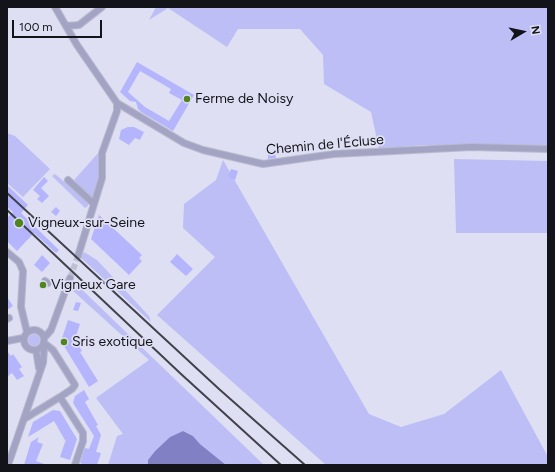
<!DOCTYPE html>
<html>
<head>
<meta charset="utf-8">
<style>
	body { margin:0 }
	#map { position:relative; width:555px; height:472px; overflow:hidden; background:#dedff3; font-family:Figtree,sans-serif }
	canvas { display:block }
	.frame { position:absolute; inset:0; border:8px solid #13131a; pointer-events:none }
	.north { position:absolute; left:503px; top:12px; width:40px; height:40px; -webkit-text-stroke:3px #dedff3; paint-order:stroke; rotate:81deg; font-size:11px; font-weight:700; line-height:16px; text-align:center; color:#13131a }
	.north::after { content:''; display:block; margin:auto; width:14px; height:18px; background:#13131a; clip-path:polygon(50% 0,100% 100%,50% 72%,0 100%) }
	.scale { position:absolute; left:12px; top:20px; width:90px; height:18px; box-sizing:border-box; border:2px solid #13131a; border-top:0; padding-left:5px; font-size:12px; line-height:14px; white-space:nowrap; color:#13131a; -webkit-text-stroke:3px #dedff3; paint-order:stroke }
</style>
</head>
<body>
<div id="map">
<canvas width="555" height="472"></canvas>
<div class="frame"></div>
<div class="north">N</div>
<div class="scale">100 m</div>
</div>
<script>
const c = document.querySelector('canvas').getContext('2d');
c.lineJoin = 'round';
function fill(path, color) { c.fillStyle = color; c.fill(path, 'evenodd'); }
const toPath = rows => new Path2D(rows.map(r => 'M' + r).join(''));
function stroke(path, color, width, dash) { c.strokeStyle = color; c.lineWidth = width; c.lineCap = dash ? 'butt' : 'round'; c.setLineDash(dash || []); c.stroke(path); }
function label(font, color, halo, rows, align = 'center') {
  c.font = font + ' Figtree,sans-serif'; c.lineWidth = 3.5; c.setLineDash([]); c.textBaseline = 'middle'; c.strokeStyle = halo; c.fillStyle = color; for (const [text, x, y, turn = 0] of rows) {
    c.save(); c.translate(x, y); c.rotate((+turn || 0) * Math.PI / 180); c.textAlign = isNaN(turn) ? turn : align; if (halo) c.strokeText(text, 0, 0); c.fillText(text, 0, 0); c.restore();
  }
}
fill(toPath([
	[156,7,548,7,548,147,424,145,379,149,371,112,324,84,323,55,300,29,238,29,227,47,168,8,149,20],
	[7,133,15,136,50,169,23,197,7,183],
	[99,152,99,177,92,199,74,180],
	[454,159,548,161,548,233,456,233],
	[223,160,369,414,401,427,444,414,501,370,548,457,548,465,326,465,157,315,215,257,183,228,184,204,216,180],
	[55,174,89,203,87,207,85,208,52,176],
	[84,252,97,260,149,316,151,322,81,258],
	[73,281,264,465,226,465,200,444,193,436,183,431,170,437,155,451,148,460,148,465,108,465,117,436,123,434,96,398,149,360,71,289],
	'28 340a6 6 0 1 1 12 0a6 6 0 1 1-12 0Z'
]), '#bdbef6');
fill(toPath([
	[183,431,193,436,200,444,226,465,148,465,148,460,155,451,170,437]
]), '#8180c5');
fill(toPath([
	[137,62,194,95,173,131,141,112,138,109,136,102,130,101,120,92],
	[140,71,171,89,169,93,182,100,169,121,145,107,128,92],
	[128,127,134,127,144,132,140,140,135,138,129,145,119,139,121,130],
	[268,153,275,153,276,158,268,159],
	[231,169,238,171,235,180,228,177],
	[44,177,48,181,41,188,49,196,42,203,37,199,40,196,33,190],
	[7,185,28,205,21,213,59,250,56,253,34,233,17,251,7,241,7,218,13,212,7,207],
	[56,207,60,211,56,216,51,212],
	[99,215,142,255,139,258,142,261,129,275,91,239],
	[177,254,193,269,186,276,170,262],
	[42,255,50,263,42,272,34,265],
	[7,297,13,306,7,310],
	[76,302,81,303,78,311,73,310],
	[68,320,80,324,75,339,82,351,80,352,98,381,89,387,61,341],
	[7,351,11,356,13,354,22,367,19,369,24,376,17,380,12,373,7,377],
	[84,390,89,399,85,402,98,425,96,426,101,435,96,452,101,453,97,465,85,465,80,463,85,448,89,449,94,436,73,403,75,396],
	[53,410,60,411,77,439,70,460,60,457,65,442,66,442,54,421,28,437,33,422],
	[39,437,37,442,43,444,36,461,47,465,24,465,31,442]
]), '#b5b5fe');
stroke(toPath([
	[70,278,78,256]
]), '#c0c0d2', 6, [6, 3]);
const minor = toPath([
	[55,7,77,45,117,103,117,111,102,153,102,178,78,256],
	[66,26,79,25,102,7],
	[117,103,184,143,203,150,263,164,334,154,472,147,548,149],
	[68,180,94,204],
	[7,252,19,262,23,271,21,307,27,332],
	[45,281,48,283],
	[7,319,9,318],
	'24 340a10 10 0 1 1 20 0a10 10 0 1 1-20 0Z',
	[44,338,51,330,70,278],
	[7,341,23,338],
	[36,350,39,368],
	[60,397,83,433,83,441,75,465],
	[24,419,60,397,72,389,75,385,53,350,44,343],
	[8,465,43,363,44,350,43,346]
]);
stroke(minor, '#b9bacc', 8);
stroke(minor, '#a3a4c4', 6);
stroke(toPath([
	[7,193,219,389,305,465],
	[7,210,181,374,281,465]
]), '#42424c', 2);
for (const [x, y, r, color] of [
	[187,99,4,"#4e851e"],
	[19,223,5,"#4e851e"],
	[43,285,4,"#4e851e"],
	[64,342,4,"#4e851e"]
]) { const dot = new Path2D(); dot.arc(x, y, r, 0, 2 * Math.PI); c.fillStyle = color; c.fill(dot); stroke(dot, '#dedff3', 1.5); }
label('14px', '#13131a', '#dedff3', [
	["Ferme de Noisy",195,99],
	["Vigneux-sur-Seine",28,223],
	["Vigneux Gare",51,285],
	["Sris exotique",72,342]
], 'left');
label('14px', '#13131a', '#dedff3', [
	["Chemin de l'Écluse",325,145,-5]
]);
</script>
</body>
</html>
